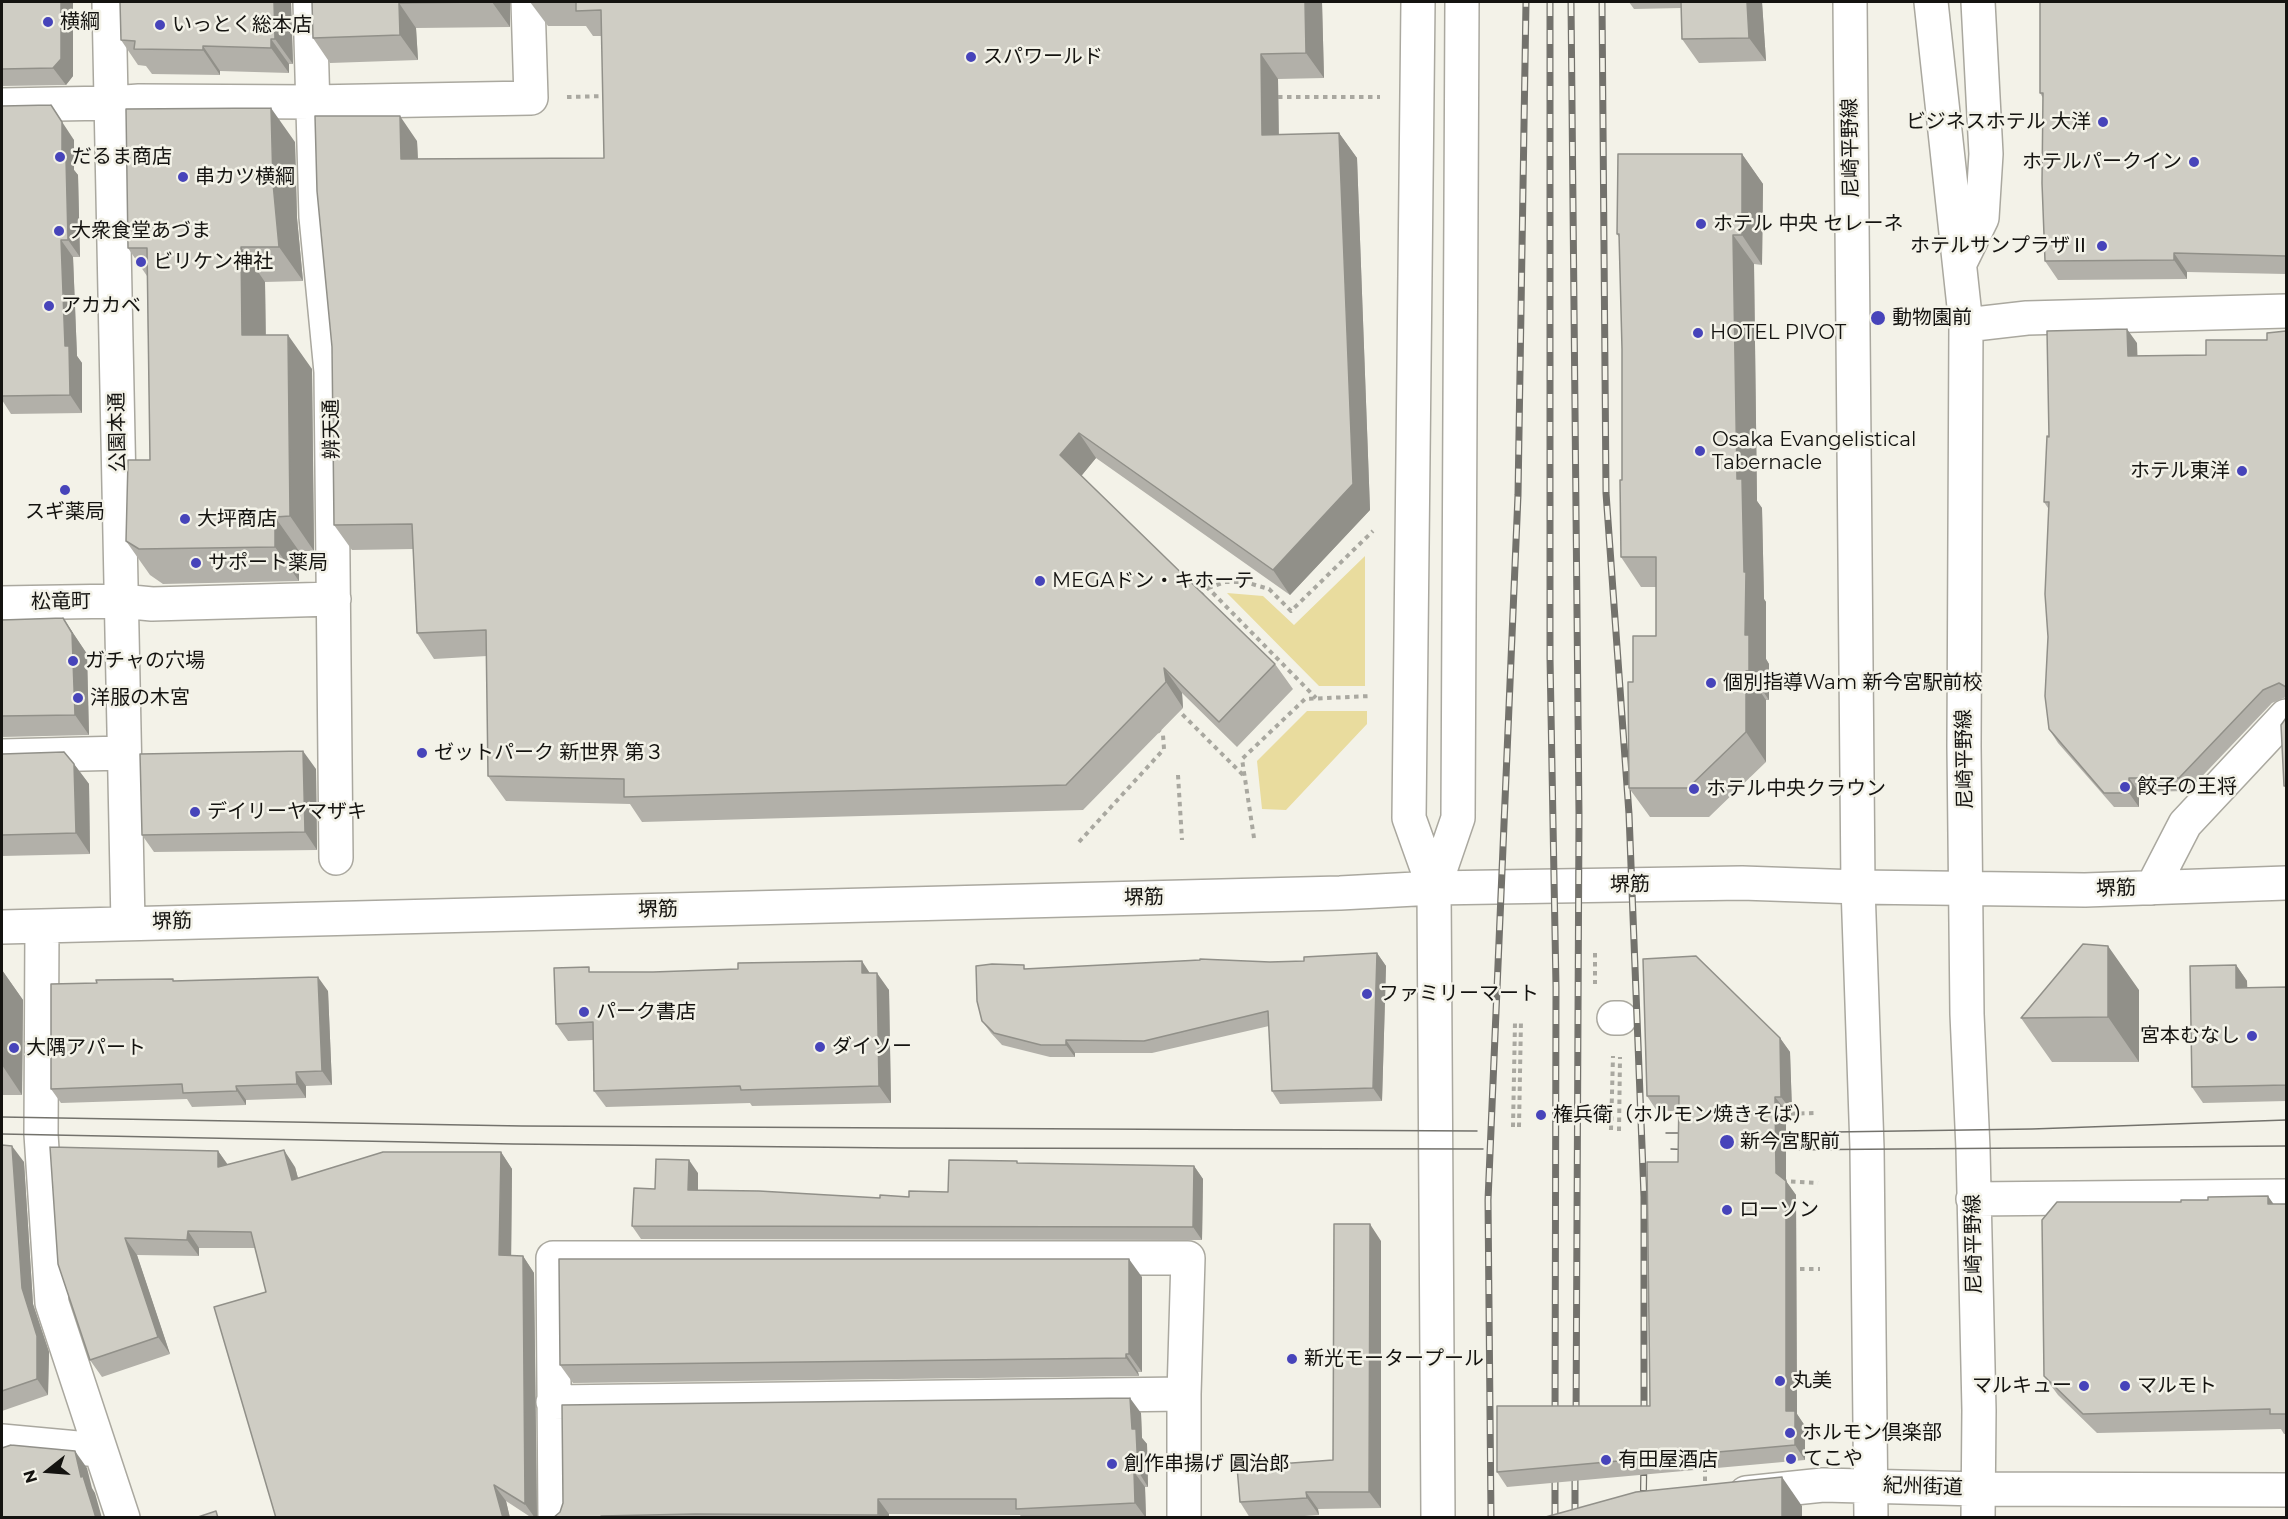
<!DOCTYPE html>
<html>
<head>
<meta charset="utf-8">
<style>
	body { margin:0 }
	#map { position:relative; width:2288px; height:1519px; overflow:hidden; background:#f3f2e8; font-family:Montserrat,sans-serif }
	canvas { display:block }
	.frame { position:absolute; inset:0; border:3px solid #141310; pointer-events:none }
	.north { position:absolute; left:18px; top:1441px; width:60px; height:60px; -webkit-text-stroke:4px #f3f2e8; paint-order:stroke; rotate:253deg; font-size:16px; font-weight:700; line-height:24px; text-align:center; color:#141310 }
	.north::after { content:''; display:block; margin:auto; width:21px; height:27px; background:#141310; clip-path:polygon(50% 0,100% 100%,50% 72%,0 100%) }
</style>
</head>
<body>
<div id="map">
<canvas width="2288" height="1519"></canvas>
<div class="frame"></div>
<div class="north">N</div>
</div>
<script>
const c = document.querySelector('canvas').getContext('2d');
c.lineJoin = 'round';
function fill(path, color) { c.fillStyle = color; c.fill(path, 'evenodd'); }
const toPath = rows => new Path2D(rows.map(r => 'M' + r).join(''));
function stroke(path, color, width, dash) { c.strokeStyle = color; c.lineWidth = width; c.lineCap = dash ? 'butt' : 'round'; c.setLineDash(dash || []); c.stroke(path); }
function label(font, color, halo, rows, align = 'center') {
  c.font = font + ' Montserrat,"Noto Sans JP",sans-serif'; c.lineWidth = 5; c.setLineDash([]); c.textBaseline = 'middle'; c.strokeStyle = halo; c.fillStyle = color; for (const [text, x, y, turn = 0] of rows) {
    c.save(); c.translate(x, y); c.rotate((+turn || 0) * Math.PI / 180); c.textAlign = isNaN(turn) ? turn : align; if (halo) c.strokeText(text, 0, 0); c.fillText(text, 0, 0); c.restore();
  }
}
fill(toPath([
	[1365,556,1365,686,1319,686,1227,593,1263,596,1294,625],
	[1307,711,1367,711,1367,724,1286,810,1262,809,1257,761]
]), '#e9dc9e');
const minor = toPath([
	[109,2,128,923],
	[310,2,316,217,331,372,336,858],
	[1418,2,1409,818,1434,888,1438,1518],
	[1850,2,1858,887,1867,1148,1871,1518],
	[1931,2,1966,325,1964,746,1967,1014,1973,1149,1979,1410,1978,1518],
	[2,105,112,103,139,101,312,102,531,98,528,2],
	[1960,263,1982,218,1986,154,1978,2],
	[1966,325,2027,318,2286,311],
	[2,603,121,601,152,604,334,599],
	[2,756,124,753],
	[1434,888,1458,818,1462,2],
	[2152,888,2185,824,2286,716],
	[42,926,41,1134,52,1303,123,1518],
	[2,927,1340,893,1434,888,1742,883,1858,887,2085,890,2286,883],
	[1614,1018,1620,1018],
	[1973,1199,2286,1196],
	[553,1402,1184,1394],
	[2,1441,99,1450],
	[1746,1493,1823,1485,1978,1489,2286,1490],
	[555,1518,553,1258,1188,1258,1184,1394,1184,1518]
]);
stroke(minor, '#aaa89f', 36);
stroke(toPath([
	[567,97,608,96],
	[1278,97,1380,97],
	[1208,588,1225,582,1245,582,1269,589,1291,611,1373,531],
	[1200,596,1208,588,1316,698],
	[1176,708,1243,775],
	[1178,775,1182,840],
	[1254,838,1242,759,1305,699,1371,696],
	[1079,842,1164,749,1163,735,1156,728],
	[1595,953,1595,984],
	[1782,1114,1816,1113],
	[1513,1127,1515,1022],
	[1519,1127,1521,1020],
	[1611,1130,1613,1056],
	[1619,1131,1620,1057],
	[1782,1181,1818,1183],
	[1791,1269,1820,1269],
	[1705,1490,1705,1465]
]), '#a9a8a0', 4, [4.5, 4.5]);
stroke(minor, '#fff', 33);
stroke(toPath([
	[2,1117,522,1126,1477,1131],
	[1666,1133,1696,1133],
	[1768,1133,2032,1129,2286,1120],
	[2,1134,513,1144,899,1148,1483,1149],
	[1671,1149,1696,1150],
	[1771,1150,2286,1146]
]), '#73726c', 1.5);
const rail = toPath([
	[1550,2,1550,658,1556,987,1555,1423],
	[1571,2,1579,815,1576,1423],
	[1602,2,1606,493,1629,814,1644,1197,1644,1422],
	[1491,1518,1488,1200,1518,495,1526,2],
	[1555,1518,1555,1465],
	[1575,1518,1575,1465],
	[1643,1518,1644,1458]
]);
stroke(rail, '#73726c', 7);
stroke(rail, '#f3f2e8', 4.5, [14]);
fill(toPath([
	[2,2,73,2,73,76,66,85,2,86],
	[120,2,291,2,293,64,289,64,289,73,220,71,220,75,152,74,146,66,138,65,121,40],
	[312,2,510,2,510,27,416,28,418,60,330,63,313,38],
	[530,2,1322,2,1324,78,1278,79,1279,135,1339,133,1357,158,1370,510,1290,595,1096,458,1081,476,1275,664,1293,689,1237,747,1182,693,1183,708,1083,810,642,822,630,804,506,801,488,776,487,656,434,659,417,633,413,549,352,550,334,525,417,141,418,159,604,158,602,36,593,36,586,26,548,26],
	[1629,2,1762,2,1766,61,1699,63,1682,39,1681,8,1634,9],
	[2286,2,2286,274,2187,272,2187,279,2058,280,2045,261,2043,98,2040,93],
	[2,106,74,140,74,170,78,175,80,257,73,257,77,356,82,363,82,413,11,414,2,400],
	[295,142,297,218,303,281,265,282,266,335,312,369,314,551,299,551,299,581,163,584,150,575,126,541,150,460,147,276,128,248],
	[1742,154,1763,184,1762,265,1754,264,1757,501,1762,508,1764,599,1766,602,1766,659,1769,664,1769,700,1766,700,1766,762,1709,817,1650,817,1629,788,1633,682,1656,636,1656,587,1641,587,1621,557,1622,480,1622,349,1619,237,1617,234],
	[2286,331,2286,697,2272,703,2188,791,2139,792,2139,807,2114,807,2058,743,2049,729,2048,637,2048,508,2044,502,2049,437,2137,343,2137,356,2206,355,2267,340],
	[63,618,87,654,89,735,2,737,2,620],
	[2,754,74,764,89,784,90,854,2,856],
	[316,769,317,850,154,852,142,835],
	[1377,953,1386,966,1382,1101,1280,1104,1272,1091,1269,1026,1152,1053,1075,1053,1075,1057,1050,1057,1002,1045,991,1033,982,1021,1026,969,1304,961],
	[2236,965,2247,981,2247,988,2286,987,2286,1101,2203,1103,2192,1087],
	[2,970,23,1000,22,1095,2,1095],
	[592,972,870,973,889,990,891,1103,752,1106,750,1103,606,1107,594,1091,593,1040,568,1041,556,1024],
	[175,981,328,991,332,1085,306,1086,306,1098,246,1100,246,1105,192,1107,187,1099,61,1103,51,1089],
	[2139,990,2139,1062,2052,1062,2021,1018],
	[1780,1038,1790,1052,1792,1111,1786,1111,1786,1181,1796,1195,1797,1414,1805,1426,1805,1460,1507,1487,1497,1472,1650,1406,1678,1162,1679,1111,1657,1111,1647,1096],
	[2,1145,24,1162,33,1304,49,1352,48,1395,2,1411],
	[218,1151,228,1165,295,1167,298,1178,501,1152,512,1169,511,1256,523,1256,534,1273,537,1518,532,1518,506,1501,510,1518,276,1518,266,1292,255,1248,199,1248,199,1256,137,1255,170,1354,102,1377,90,1360,58,1264],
	[1019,1163,1194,1166,1203,1179,1202,1240,641,1239,632,1226,655,1189,698,1173,698,1191,880,1198,909,1197,948,1192],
	[2273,1204,2286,1204,2286,1434,2284,1434,2281,1429,2097,1433,2058,1395,2044,1376],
	[1381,1241,1381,1508,1318,1509,1319,1515,1276,1518,1250,1518,1240,1502,1333,1460],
	[1142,1277,1142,1372,1138,1372,1139,1376,573,1383,560,1365],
	[1141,1413,1142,1438,1147,1444,1148,1487,1145,1487,1146,1518,1022,1518,1020,1515,889,1514,889,1518,553,1518]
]), '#b2b0a9');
fill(toPath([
	[61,2,73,2,73,76,66,85,53,68],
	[274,2,291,2,293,64,275,39],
	[492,2,510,2,510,27],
	[1305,2,1322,2,1324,78,1306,53],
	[1747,2,1762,2,1766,61,1749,38],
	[399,3,416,28,418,60,400,35],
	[271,39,289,64,289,73,271,48],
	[203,46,220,71,220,75,203,50],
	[1261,54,1278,79,1279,160,1262,135],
	[51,105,74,140,74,170,78,175,80,257,68,240,62,158],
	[271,108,295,142,297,218,303,281,279,247,273,183],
	[400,116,417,141,419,184,401,159],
	[1339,133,1357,158,1370,510,1290,595,1273,570],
	[1742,154,1763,184,1762,265,1742,235],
	[1733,235,1754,264,1757,501,1762,508,1764,599,1766,602,1766,659,1769,664,1769,700,1749,671,1745,635,1737,479],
	[61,240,73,257,77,356,82,363,82,413,70,395,65,346],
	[241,247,265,282,266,369,242,335],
	[2174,253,2187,272,2187,279,2174,260],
	[2127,329,2137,343,2138,370,2128,356],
	[288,335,312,369,314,551,290,516],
	[1079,433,1096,458,1078,480,1060,455],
	[275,517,299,551,299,581,275,547],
	[63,618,87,654,89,735,75,715],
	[1164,668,1182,693,1183,708,1166,682],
	[1746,671,1766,700,1766,762,1746,732],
	[303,751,316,769,317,850,305,832],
	[74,764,89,784,90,854,76,833],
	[2129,778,2139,792,2139,807,2129,793],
	[2108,946,2139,990,2139,1062,2108,1017],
	[1377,953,1386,966,1382,1101,1373,1088],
	[862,961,873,978,862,973],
	[2236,965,2247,981,2248,1004,2236,988],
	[2,970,23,1000,22,1095,2,1065],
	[877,973,889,990,891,1103,879,1086],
	[318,977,328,991,332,1085,322,1071],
	[1780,1038,1790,1052,1792,1111,1781,1097],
	[1066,1040,1075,1053,1075,1057,1066,1045],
	[296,1072,306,1086,306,1098,297,1084],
	[236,1086,246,1100,246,1105,237,1091],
	[1775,1097,1786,1111,1786,1188,1776,1173],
	[12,1146,24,1162,33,1304,49,1352,48,1395,37,1379,22,1288],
	[284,1150,295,1167,303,1197,292,1180],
	[218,1151,230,1168,218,1167],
	[501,1152,512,1169,511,1272,499,1255],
	[689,1160,698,1173,698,1204,688,1190],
	[1194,1166,1203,1179,1202,1240,1193,1227],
	[1786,1181,1796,1195,1797,1414,1805,1426,1805,1460,1795,1445,1786,1411],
	[2268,1196,2282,1216,2268,1204],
	[1370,1224,1381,1241,1381,1508,1369,1492],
	[188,1231,199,1248,199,1256,187,1240],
	[125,1238,137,1255,170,1354,158,1337],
	[523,1256,534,1273,537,1518,535,1518,525,1504],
	[1129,1259,1142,1277,1142,1372,1129,1354],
	[1126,1354,1138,1372,1139,1376,1126,1358],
	[1130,1398,1141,1413,1142,1438,1147,1444,1148,1487,1138,1471,1132,1429],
	[75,1451,87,1468,92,1488,95,1493,102,1518,96,1518,81,1477],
	[1134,1472,1145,1487,1146,1518,1135,1503],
	[1782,1477,1802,1506,1802,1518,1782,1518],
	[494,1485,506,1501,510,1518,503,1518],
	[1306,1492,1318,1509,1319,1515,1307,1498],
	[878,1499,889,1514,889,1518,880,1518,878,1515]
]), '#919089');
const building = toPath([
	[2,2,61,2,61,59,53,68,2,69,2,2],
	[120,2,274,2,275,39,271,39,271,48,203,46,203,50,134,49,135,41,121,40,120,2],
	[312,2,482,2,399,3,400,35,313,38,312,2],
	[576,2,1305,2,1306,53,1261,54,1262,135,1339,133,1353,484,1273,570,1079,433,1060,455,1275,664,1219,722,1164,668,1166,682,1066,785,624,797,624,779,488,776,486,630,417,633,412,524,334,525,332,347,317,191,315,116,400,116,401,159,604,158,601,10,576,11,576,2],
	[1681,2,1747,2,1749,38,1682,39,1681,2],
	[2040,2,2286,2,2286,256,2174,253,2174,260,2045,261,2042,183,2043,93,2040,93,2040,2],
	[51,105,62,122,62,158,66,158,68,240,61,240,65,346,69,346,70,395,2,396,2,106,51,105],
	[271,108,273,183,279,247,241,247,242,335,288,335,290,516,275,517,275,547,139,549,126,541,128,460,150,460,147,248,128,248,126,109,271,108],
	[1618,154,1742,154,1742,235,1733,235,1737,479,1742,479,1744,572,1746,572,1745,635,1749,635,1749,671,1746,671,1746,732,1688,788,1629,788,1628,682,1633,682,1633,636,1656,636,1656,557,1621,557,1620,480,1622,480,1622,349,1619,234,1617,234,1618,154],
	[2127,329,2128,356,2206,355,2206,340,2267,340,2267,333,2286,331,2286,687,2279,683,2263,690,2179,778,2129,778,2129,793,2104,793,2049,729,2045,696,2048,637,2045,594,2049,502,2044,502,2047,436,2049,437,2047,331,2127,329],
	[63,618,72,633,75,715,2,716,2,620,63,618],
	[2286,718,2286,786,2284,786,2281,725,2286,718],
	[303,751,305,832,142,835,140,754,303,751],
	[64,752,74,764,76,833,2,835,2,754,64,752],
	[2083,944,2108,946,2108,1017,2021,1018,2083,944],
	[1377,953,1373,1088,1272,1091,1268,1011,1144,1041,1066,1040,1066,1045,1041,1045,994,1033,982,1021,977,1001,976,966,992,964,1024,965,1024,969,1200,960,1200,959,1270,962,1304,961,1304,957,1377,953],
	[1696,956,1780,1038,1781,1097,1775,1097,1776,1173,1786,1181,1786,1411,1795,1411,1795,1445,1497,1472,1497,1406,1650,1406,1647,1162,1678,1162,1679,1096,1647,1096,1643,959,1696,956],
	[862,961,862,973,877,973,879,1086,741,1090,740,1086,594,1091,593,1022,556,1024,554,968,589,967,589,972,653,972,738,969,738,963,862,961],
	[2236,965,2236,988,2286,987,2286,1085,2192,1087,2190,966,2236,965],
	[318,977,322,1071,296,1072,297,1084,236,1086,237,1091,183,1093,182,1084,51,1089,51,984,97,983,96,980,173,979,173,981,318,977],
	[2,1145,12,1146,22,1288,37,1336,37,1379,2,1391,2,1145],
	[50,1147,218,1151,218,1167,284,1150,292,1180,383,1152,501,1152,499,1255,523,1256,525,1504,494,1485,503,1518,276,1518,214,1307,266,1292,251,1232,188,1231,187,1240,125,1238,158,1337,90,1360,58,1264,50,1147],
	[656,1159,689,1160,688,1190,759,1191,880,1198,880,1195,909,1197,909,1191,948,1192,949,1160,1017,1161,1017,1163,1194,1166,1193,1227,632,1226,634,1188,655,1189,656,1159],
	[2268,1196,2268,1204,2286,1204,2286,1414,2270,1414,2270,1409,2083,1414,2044,1376,2042,1220,2057,1202,2181,1202,2181,1200,2208,1200,2208,1197,2268,1196],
	[1334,1224,1370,1224,1369,1492,1306,1492,1307,1498,1240,1502,1237,1467,1333,1460,1334,1224],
	[559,1259,1129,1259,1129,1354,1126,1354,1126,1358,560,1365,559,1259],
	[1130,1398,1132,1429,1136,1429,1138,1471,1134,1472,1135,1503,1016,1509,1016,1499,878,1499,878,1515,695,1514,601,1516,601,1518,553,1518,560,1512,563,1503,562,1405,1130,1398],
	[11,1445,75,1451,81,1477,83,1476,96,1518,2,1518,2,1448,11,1445],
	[1782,1477,1782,1518,1542,1518,1636,1492,1782,1477],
	[216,1511,218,1518,195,1518,216,1511]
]);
fill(building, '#cfcdc4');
stroke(building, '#919089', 1.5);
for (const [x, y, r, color] of [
	[48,22,6,"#4744ba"],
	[160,25,6,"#4744ba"],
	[971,57,6,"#4744ba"],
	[2103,122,6,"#4744ba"],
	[60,157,6,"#4744ba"],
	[2194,162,6,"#4744ba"],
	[183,177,6,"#4744ba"],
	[1701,224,6,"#4744ba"],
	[59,231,6,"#4744ba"],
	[2102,246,6,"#4744ba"],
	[141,262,6,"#4744ba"],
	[49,306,6,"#4744ba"],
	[1878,318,8,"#4744ba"],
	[1698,333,6,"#4744ba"],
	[1700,451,6,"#4744ba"],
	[2242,471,6,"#4744ba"],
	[65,490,6,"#4744ba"],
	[185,519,6,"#4744ba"],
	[196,563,6,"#4744ba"],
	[1040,581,6,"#4744ba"],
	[73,661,6,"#4744ba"],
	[1711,683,6,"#4744ba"],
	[78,698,6,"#4744ba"],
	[422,753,6,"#4744ba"],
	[2125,787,6,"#4744ba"],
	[1694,789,6,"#4744ba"],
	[195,812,6,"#4744ba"],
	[1367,994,6,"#4744ba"],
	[584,1012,6,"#4744ba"],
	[2252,1036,6,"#4744ba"],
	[820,1047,6,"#4744ba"],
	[14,1048,6,"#4744ba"],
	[1541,1115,6,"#4744ba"],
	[1727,1142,8,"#4744ba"],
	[1727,1210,6,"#4744ba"],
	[1292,1359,6,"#4744ba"],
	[1780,1381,6,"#4744ba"],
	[2084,1386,6,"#4744ba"],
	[2125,1386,6,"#4744ba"],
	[1790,1433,6,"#4744ba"],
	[1791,1459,6,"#4744ba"],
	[1606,1460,6,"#4744ba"],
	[1112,1464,6,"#4744ba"]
]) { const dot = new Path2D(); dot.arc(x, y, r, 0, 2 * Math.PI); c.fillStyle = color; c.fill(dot); stroke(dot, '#f3f2e8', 2); }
label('20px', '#141310', '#f3f2e8', [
	["横綱",60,22],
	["いっとく総本店",172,25],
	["スパワールド",983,57],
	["ビジネスホテル 大洋",2091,122,"right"],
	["だるま商店",72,157],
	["ホテルパークイン",2182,162,"right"],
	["串カツ横綱",195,177],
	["ホテル 中央 セレーネ",1713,224],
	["大衆食堂あづま",71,231],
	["ホテルサンプラザⅡ",2090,246,"right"],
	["ビリケン神社",153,262],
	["アカカベ",61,306],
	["動物園前",1892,318],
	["HOTEL PIVOT",1710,333],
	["Osaka Evangelistical",1712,440],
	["Tabernacle",1712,463],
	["ホテル東洋",2230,471,"right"],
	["スギ薬局",65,512,"center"],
	["大坪商店",197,519],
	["サポート薬局",208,563],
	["MEGAドン・キホーテ",1052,581],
	["ガチャの穴場",85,661],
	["個別指導Wam 新今宮駅前校",1723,683],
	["洋服の木宮",90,698],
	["ゼットパーク 新世界 第３",434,753],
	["餃子の王将",2137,787],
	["ホテル中央クラウン",1706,789],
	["デイリーヤマザキ",207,812],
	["ファミリーマート",1379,994],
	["パーク書店",596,1012],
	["宮本むなし",2240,1036,"right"],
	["ダイソー",832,1047],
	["大隅アパート",26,1048],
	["権兵衛（ホルモン焼きそば）",1553,1115],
	["新今宮駅前",1740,1142],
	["ローソン",1739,1210],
	["新光モータープール",1304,1359],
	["丸美",1792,1381],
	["マルキュー",2072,1386,"right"],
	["マルモト",2137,1386],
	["ホルモン倶楽部",1802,1433],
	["てこや",1803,1459],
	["有田屋酒店",1618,1460],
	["創作串揚げ 圓治郎",1124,1464]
], 'left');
label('20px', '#141310', '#f3f2e8', [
	["尼崎平野線",1851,148,-91],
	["辨天通",332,429,-91],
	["公園本通",118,432,-91],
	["松竜町",61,602,-1],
	["尼崎平野線",1965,759,-91],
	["堺筋",1630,885,-1],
	["堺筋",2116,889,-2],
	["堺筋",1144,898,-1],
	["堺筋",658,910,-1],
	["堺筋",172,922,-2],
	["尼崎平野線",1974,1244,-91],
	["紀州街道",1923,1487,2]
]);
</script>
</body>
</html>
